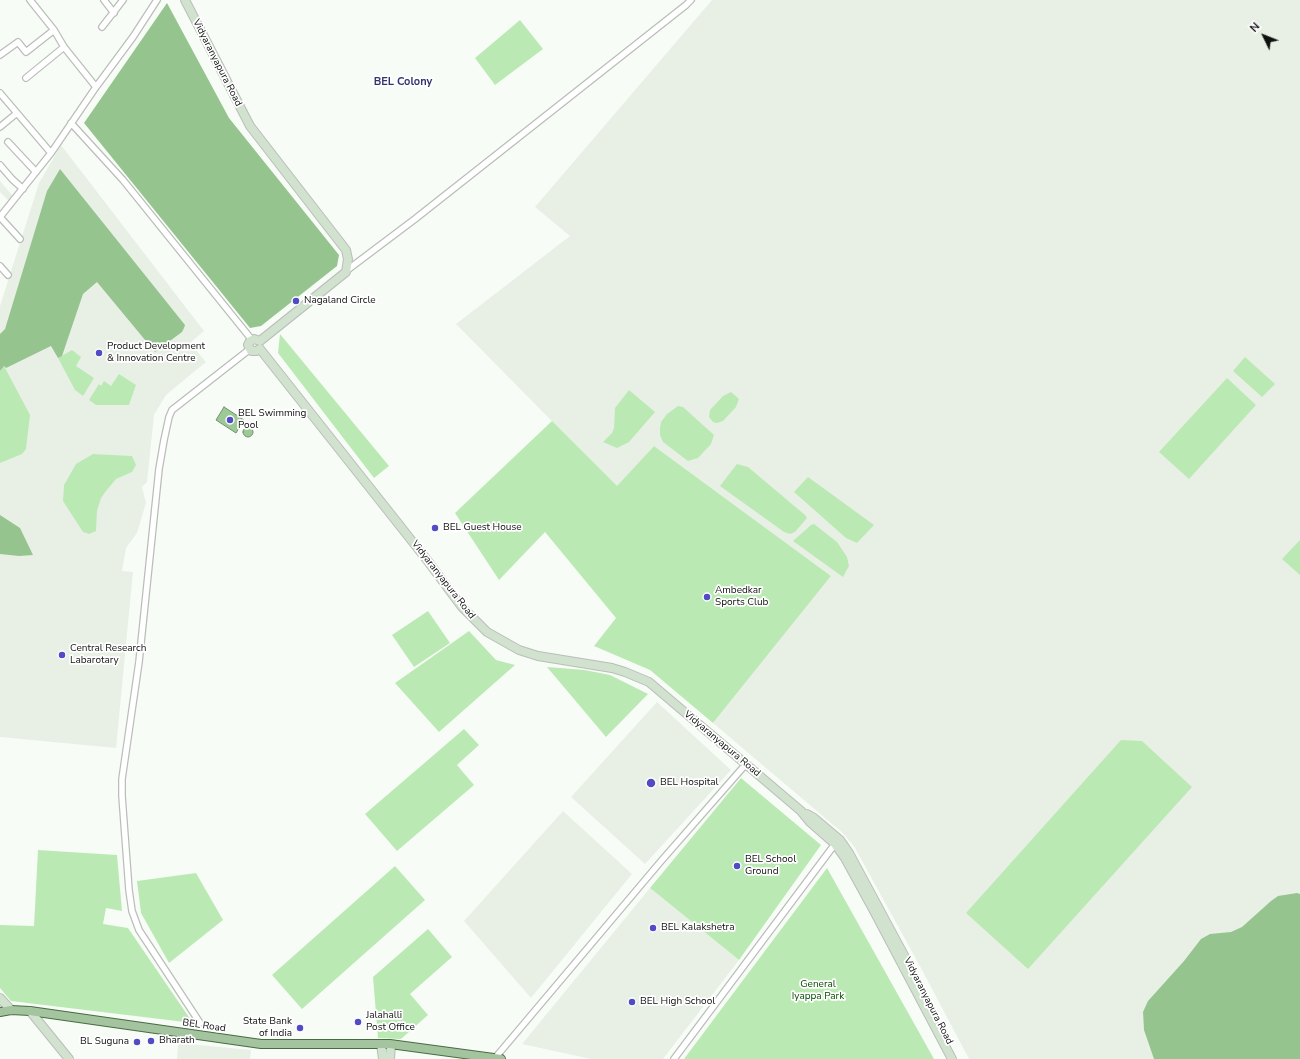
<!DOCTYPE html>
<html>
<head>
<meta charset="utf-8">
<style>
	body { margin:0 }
	#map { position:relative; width:1300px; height:1059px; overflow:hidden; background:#f8fcf7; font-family:"Nunito Sans",sans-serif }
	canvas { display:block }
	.north { position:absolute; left:1244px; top:16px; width:40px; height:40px; -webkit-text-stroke:3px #fff; paint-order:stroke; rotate:313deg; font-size:11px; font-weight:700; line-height:16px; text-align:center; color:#0f110f }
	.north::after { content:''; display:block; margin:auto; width:14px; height:18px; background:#0f110f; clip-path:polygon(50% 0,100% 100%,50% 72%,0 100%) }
</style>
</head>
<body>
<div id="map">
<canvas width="1300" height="1059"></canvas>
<div class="north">N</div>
</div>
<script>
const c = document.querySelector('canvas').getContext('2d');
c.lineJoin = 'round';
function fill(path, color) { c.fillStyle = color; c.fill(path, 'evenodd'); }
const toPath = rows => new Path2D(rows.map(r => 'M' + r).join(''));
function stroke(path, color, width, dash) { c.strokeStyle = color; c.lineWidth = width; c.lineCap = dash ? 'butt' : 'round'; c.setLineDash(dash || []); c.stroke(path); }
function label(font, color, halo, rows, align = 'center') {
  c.font = font + ' "Nunito Sans",sans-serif'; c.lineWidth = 3.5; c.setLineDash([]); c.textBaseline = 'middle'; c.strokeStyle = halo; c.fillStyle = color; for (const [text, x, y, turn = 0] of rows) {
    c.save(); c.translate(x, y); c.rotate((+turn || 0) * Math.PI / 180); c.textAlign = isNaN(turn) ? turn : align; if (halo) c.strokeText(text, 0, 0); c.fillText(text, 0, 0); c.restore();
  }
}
fill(toPath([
	[712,0,1300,0,1300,1059,969,1059,921,968,855,848,844,834,713,723,831,576,654,446,617,487,456,324,570,236,535,207],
	[61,145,204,331,190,343,206,362,166,395,154,415,147,482,142,487,146,503,137,533,126,548,122,571,133,572,116,748,0,737,0,306,39,183],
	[0,181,13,196,9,201,0,192],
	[657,702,731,770,645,864,571,797],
	[563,811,632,874,531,998,464,921],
	[650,888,739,960,663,1059,591,1059,522,1044],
	[178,1043,251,1050,250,1059,177,1059]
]), '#e8f0e6');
fill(toPath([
	[520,20,543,49,495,85,475,58],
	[280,334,389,466,374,478,278,353],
	[72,350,81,357,76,366,94,378,83,396,75,390,58,358],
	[1245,357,1275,384,1262,397,1233,371],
	[4,366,30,415,26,449,22,454,0,463,0,371],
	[119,374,136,385,129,405,96,405,89,400,99,384,101,386,104,381,111,386],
	[1227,378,1256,405,1189,479,1159,452],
	[629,390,655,412,629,442,617,448,603,442,612,433,614,428,615,408],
	[731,392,739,399,736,407,723,421,717,423,713,422,709,417,710,410,723,396],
	[678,406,683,407,714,435,711,444,698,458,688,461,663,442,660,435,660,428,661,422,667,414],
	[552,421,617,486,654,446,831,576,713,723,650,670,594,646,616,618,545,532,499,580,455,513],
	[93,454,132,456,136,465,132,472,116,479,106,491,101,498,97,511,96,531,89,534,83,532,63,501,64,485,76,464],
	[737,464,748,467,805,515,807,518,795,532,790,534,784,532,720,486],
	[808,477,874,525,857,543,846,538,794,492],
	[814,524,837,542,847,557,849,566,843,577,793,541,811,525],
	[1300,540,1300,575,1282,559],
	[428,611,450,643,414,667,392,635],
	[469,631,496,660,515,665,439,732,395,683],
	[547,667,585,670,610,675,648,694,606,737],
	[464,729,479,745,457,765,474,785,397,851,365,814],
	[1121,740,1142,741,1192,787,1028,969,966,913],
	[741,778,821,845,739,960,650,888],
	[38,850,117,855,122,911,106,908,103,924,128,928,193,1023,11,1001,0,988,0,925,34,926],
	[395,866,425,900,302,1009,272,975],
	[827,868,934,1059,684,1059],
	[196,873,223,920,169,963,141,913,137,881],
	[428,929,452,957,410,994,428,1015,401,1039,378,1038,373,977]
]), '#bbe9b4');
fill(toPath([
	[167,3,229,118,339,255,337,266,261,326,250,328,84,123],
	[60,169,185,325,184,328,182,332,155,352,97,282,83,294,62,356,58,358,51,346,6,368,4,366,0,371,0,334,5,329,47,191],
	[0,515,20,528,33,555,19,556,0,554],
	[1297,893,1300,894,1300,1059,1154,1059,1144,1030,1143,1012,1148,1001,1184,961,1201,939,1210,934,1231,932,1242,927,1271,901,1278,896]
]), '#96c48f');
const water = toPath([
	[224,407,244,420,236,433,216,420,224,407],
	'243 432a5 5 0 1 1 10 0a5 5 0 1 1-10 0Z'
]);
fill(water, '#9cc995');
stroke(water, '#72926d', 1);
const street = toPath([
	[30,0,54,30,64,47,96,87],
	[104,0,114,13],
	[102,27,123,0],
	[0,55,18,42,26,52,54,30],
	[26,78,64,47],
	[0,93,51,153],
	[71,123,123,180,252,340],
	[0,127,17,113],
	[8,142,36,172],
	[0,165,12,179,23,189],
	[0,217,51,153,96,87,133,37,157,0],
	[0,217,20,239],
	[0,266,8,275],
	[346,271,415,219,686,5,691,0],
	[200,1023,139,930,132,911,129,890,122,796,122,779,139,662,159,469,164,440,169,417,172,410,250,349],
	[495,1058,662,860,746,764],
	[674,1059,832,848,838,842]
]);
const secondary = toPath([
	[185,0,250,126,346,250,348,259,346,272,260,341],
	[260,349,427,560,462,607,487,632,519,650,538,656,612,668,625,672,649,682,801,811,810,822,835,844,845,858,873,909,952,1059],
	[260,349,256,351,251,351,248,345,250,341,254,339,260,341],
	[807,814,814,818,840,840,849,853,906,959],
	[0,998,11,1010],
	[30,1011,69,1059],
	[381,1044,383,1059],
	[390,1059,391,1045]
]);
const primary = toPath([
	[0,1012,11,1010,30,1011,261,1044,390,1044,501,1059]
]);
stroke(street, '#babeb9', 8);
stroke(secondary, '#babeb9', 10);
stroke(primary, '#486c42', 10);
stroke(street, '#fff', 5.5);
stroke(secondary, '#d1e2cf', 8);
stroke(primary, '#a3c49e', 8);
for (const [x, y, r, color] of [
	[296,301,4,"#524cc4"],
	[99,353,4,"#524cc4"],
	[230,420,4,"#524cc4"],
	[435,528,4,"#524cc4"],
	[707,597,4,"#524cc4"],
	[62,655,4,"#524cc4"],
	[651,783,5,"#524cc4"],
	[737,866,4,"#524cc4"],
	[653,928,4,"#524cc4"],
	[632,1002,4,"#524cc4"],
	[358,1022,4,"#524cc4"],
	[300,1028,4,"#524cc4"],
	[151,1041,4,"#524cc4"],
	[137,1042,4,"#524cc4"]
]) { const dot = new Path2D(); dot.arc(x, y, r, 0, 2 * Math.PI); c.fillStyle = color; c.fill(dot); stroke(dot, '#fff', 1.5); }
label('10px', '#0f110f', '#fff', [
	["Vidyaranyapura Road",217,63,63],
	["Vidyaranyapura Road",443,580,52],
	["Vidyaranyapura Road",722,744,40],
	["Vidyaranyapura Road",928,1001,63],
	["BEL Road",204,1026,8]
]);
label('10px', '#0f110f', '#fff', [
	["Nagaland Circle",304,301],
	["Product Development",107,347],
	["& Innovation Centre",107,359],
	["BEL Swimming",238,414],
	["Pool",238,426],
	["BEL Guest House",443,528],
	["Ambedkar",715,591],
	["Sports Club",715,603],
	["Central Research",70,649],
	["Labarotary",70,661],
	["BEL Hospital",660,783],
	["BEL School",745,860],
	["Ground",745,872],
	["BEL Kalakshetra",661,928],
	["BEL High School",640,1002],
	["Jalahalli",366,1016],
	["Post Office",366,1028],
	["State Bank",292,1022,"right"],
	["of India",292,1034,"right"],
	["Bharath",159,1041],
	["BL Suguna",129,1042,"right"]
], 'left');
label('10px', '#074900', '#fff', [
	["General",818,985],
	["Iyappa Park",818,997]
]);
label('bold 11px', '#33346f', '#fff', [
	["BEL Colony",403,82]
]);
</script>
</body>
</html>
